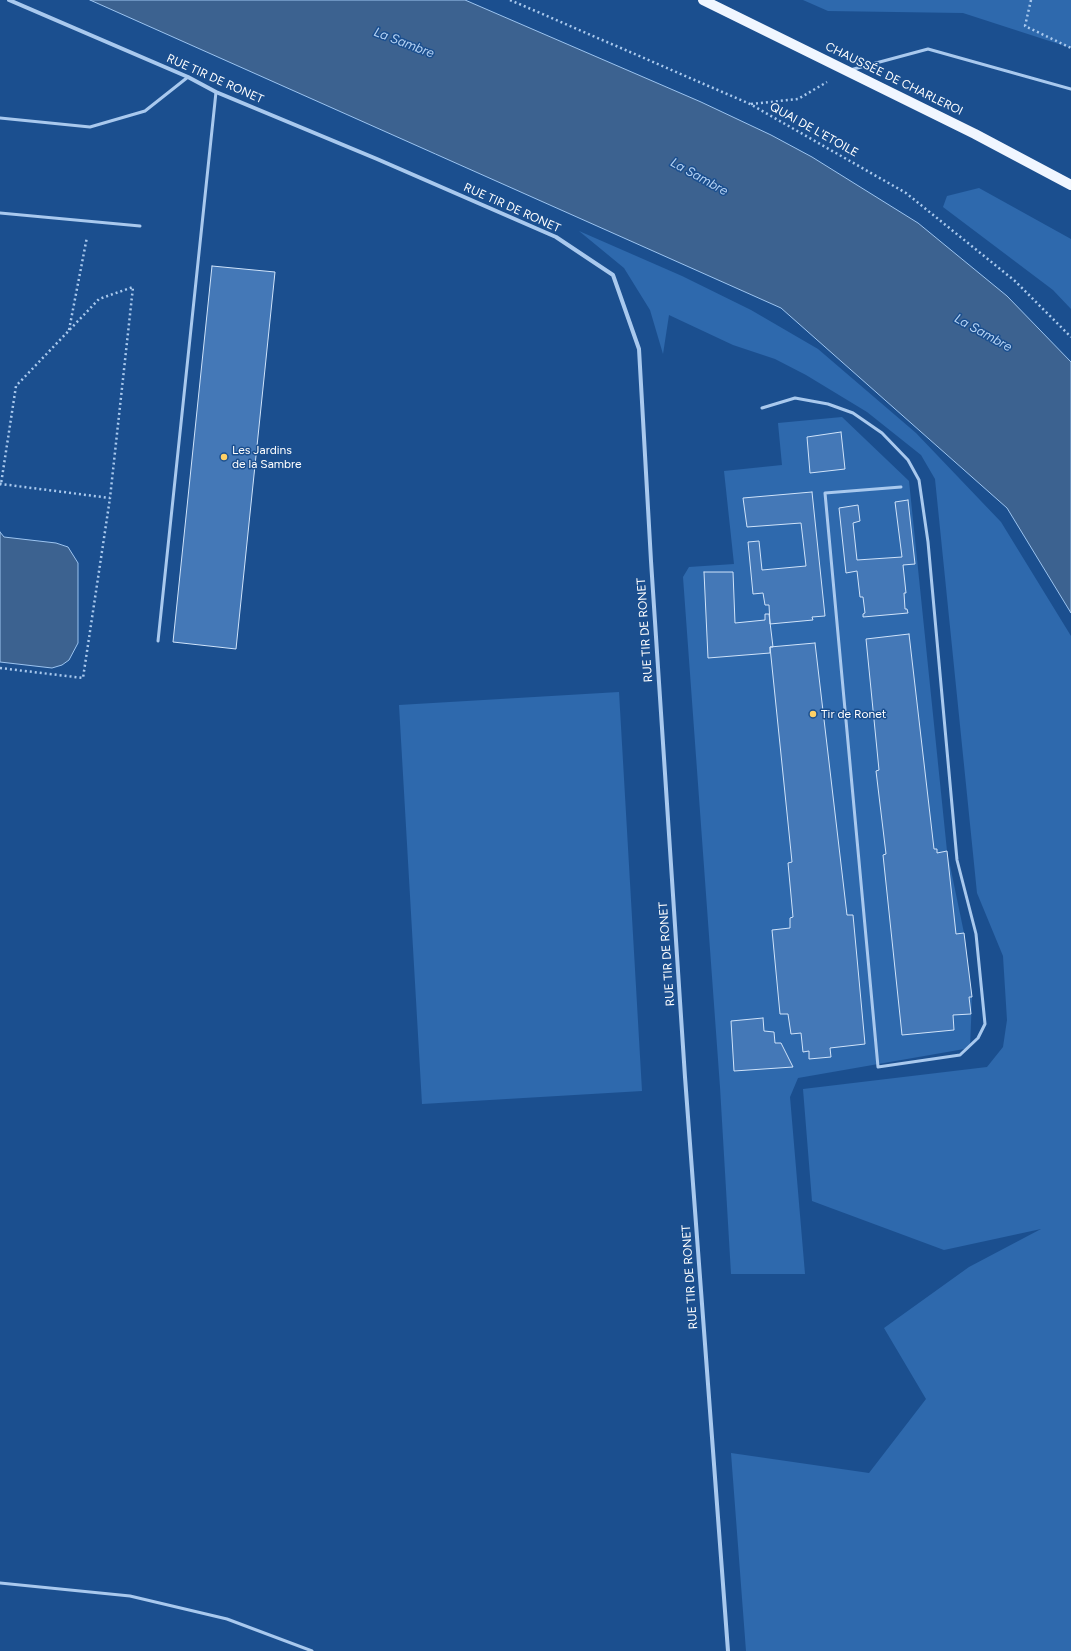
<!DOCTYPE html>
<html>
<head>
<meta charset="utf-8">
<style>
	body { margin:0 }
	canvas { display:block; background:#1b4f8f }
</style>
</head>
<body>
<canvas width="1071" height="1651"></canvas>
<script>
const c = document.querySelector('canvas').getContext('2d');
c.lineJoin = 'round';
function fill(path, color) { c.fillStyle = color; c.fill(path, 'evenodd'); }
const toPath = rows => new Path2D(rows.map(r => 'M' + r).join(''));
function stroke(path, color, width, dash) { c.strokeStyle = color; c.lineWidth = width; c.lineCap = dash ? 'butt' : 'round'; c.setLineDash(dash || []); c.stroke(path); }
function label(font, color, halo, rows, align = 'center') {
  c.font = font + ' Figtree,sans-serif'; c.lineWidth = 3; c.setLineDash([]); c.textBaseline = 'middle'; c.strokeStyle = halo; c.fillStyle = color; for (const [text, x, y, turn = 0] of rows) {
    c.save(); c.translate(x, y); c.rotate((+turn || 0) * Math.PI / 180); c.textAlign = isNaN(turn) ? turn : align; if (halo) c.strokeText(text, 0, 0); c.fillText(text, 0, 0); c.restore();
  }
}
fill(toPath([
	[803,0,1071,0,1071,48,963,13,828,11],
	[979,188,1071,239,1071,309,1053,290,943,207,947,196],
	[579,231,682,276,751,310,818,349,916,433,1001,522,1071,636,1071,1651,746,1651,731,1453,869,1473,926,1399,884,1328,969,1267,1041,1229,944,1250,812,1201,803,1089,987,1067,1003,1047,1007,1020,1003,956,977,893,935,479,921,455,867,412,806,375,775,359,733,345,669,315,663,354,650,310,624,268],
	[842,417,909,481,947,851,964,933,972,997,970,1048,798,1078,790,1097,805,1274,731,1274,720,1087,683,577,689,567,734,564,724,471,782,465,778,423],
	[619,692,642,1091,422,1104,399,705]
]), '#2e69ad');
const water = toPath([
	[90,0,465,0,701,102,771,135,812,157,918,223,1007,296,1071,362,1071,613,1007,508,781,308,90,0],
	[0,532,4,537,56,543,68,547,78,563,78,643,69,660,62,665,52,668,0,662,0,532]
]);
fill(water, '#3c6290');
stroke(water, '#9cc4f0', 1);
const building = toPath([
	[212,266,275,272,236,649,173,642,212,266],
	[841,432,845,469,810,473,807,437,841,432],
	[812,492,825,616,812,617,813,620,770,624,769,605,765,605,763,593,753,594,748,542,759,541,762,570,806,566,801,523,747,527,743,498,812,492],
	[908,500,915,564,903,565,906,593,904,593,905,609,907,609,908,613,863,617,863,614,865,613,863,597,860,597,857,571,846,573,839,508,858,505,860,521,853,523,857,560,902,557,895,502,908,500],
	[704,572,733,572,735,623,765,620,765,614,769,614,773,647,770,647,770,653,708,658,704,572],
	[909,634,934,849,937,849,937,853,947,851,956,934,964,933,972,997,969,997,971,1014,953,1015,954,1030,902,1035,883,855,886,854,876,771,879,770,866,639,909,634],
	[815,643,847,915,853,915,865,1044,830,1048,831,1057,809,1059,809,1051,803,1052,801,1033,791,1034,788,1014,780,1014,772,930,790,928,790,918,793,917,788,863,792,862,770,647,815,643],
	[763,1018,764,1031,774,1032,775,1043,781,1043,793,1067,734,1071,731,1021,763,1018]
]);
fill(building, '#4478b7');
stroke(building, '#cfe3fa', 1);
stroke(toPath([
	[510,0,750,104,906,193,1015,281,1071,337],
	[1031,0,1025,26,1071,48],
	[751,104,798,99,827,82],
	[69,330,87,237],
	[0,483,1,484,110,498,133,287,99,299,16,386,1,484,0,485],
	[0,668,83,678,110,498]
]), '#a9c9ee', 2.5, [2, 3]);
stroke(toPath([
	[850,70,928,49,1071,89],
	[0,118,90,127,145,111,188,77],
	[0,213,140,226],
	[762,408,795,398,828,404,853,413,882,433,908,460,919,480,928,542,957,860,976,934,985,1024,978,1038,960,1055,878,1067,825,493,901,487],
	[158,641,216,92],
	[0,1583,130,1596,227,1619,312,1651]
]), '#a9c9ee', 3);
stroke(toPath([
	[9,0,188,77,216,92,377,159,556,237,613,275,639,349,651,561,685,1077,728,1651]
]), '#a9c9ee', 4);
stroke(toPath([
	[703,0,975,134,1071,185]
]), '#f0f6ff', 10);
for (const [x, y, r, color] of [
	[224,457,4,"#ffd166"],
	[813,714,4,"#ffd166"]
]) { const dot = new Path2D(); dot.arc(x, y, r, 0, 2 * Math.PI); c.fillStyle = color; c.fill(dot); stroke(dot, '#1b4f8f', 1.5); }
label('12px', '#fff', '#1b4f8f', [
	["RUE TIR DE RONET",215,79,24],
	["CHAUSSÉE DE CHARLEROI",894,79,26],
	["QUAI DE L'ETOILE",814,130,29],
	["RUE TIR DE RONET",512,208,24],
	["RUE TIR DE RONET",645,630,-94],
	["RUE TIR DE RONET",667,954,-94],
	["RUE TIR DE RONET",690,1277,-94]
]);
label('12px', '#fff', '#1b4f8f', [
	["Les Jardins",232,450],
	["de la Sambre",232,464],
	["Tir de Ronet",821,714]
], 'left');
label('italic 13px', '#b5d3f5', '#1b4f8f', [
	["La Sambre",404,43,21],
	["La Sambre",699,177,29],
	["La Sambre",983,333,29]
]);
</script>
</body>
</html>
